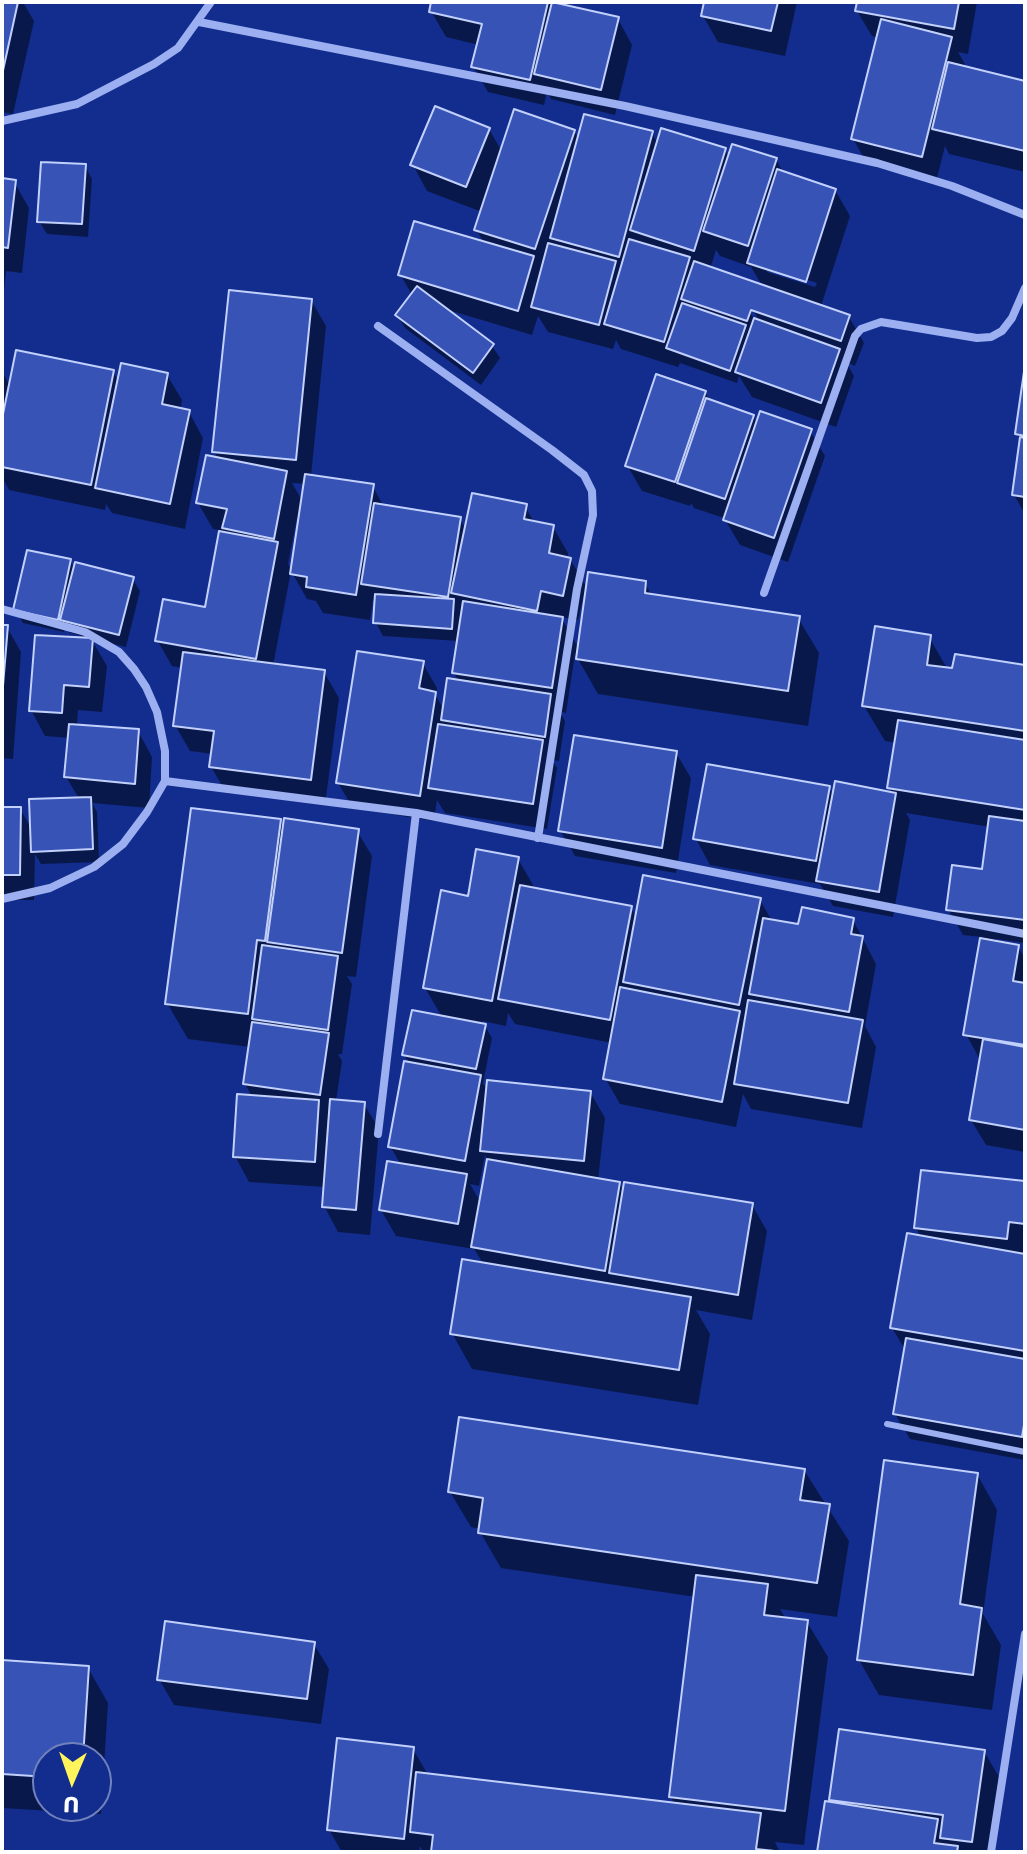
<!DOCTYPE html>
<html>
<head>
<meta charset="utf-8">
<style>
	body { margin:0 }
	#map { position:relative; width:1027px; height:1854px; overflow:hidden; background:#122d8d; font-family:Rubik,sans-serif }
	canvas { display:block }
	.frame { position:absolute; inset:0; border:4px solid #fff; pointer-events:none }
	.north { position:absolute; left:32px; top:1742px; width:80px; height:80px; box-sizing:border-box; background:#122d8d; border:2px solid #7181bb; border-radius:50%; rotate:182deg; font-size:22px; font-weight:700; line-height:32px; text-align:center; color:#fff }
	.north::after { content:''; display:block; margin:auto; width:28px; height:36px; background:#fff45b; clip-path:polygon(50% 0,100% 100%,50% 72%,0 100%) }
</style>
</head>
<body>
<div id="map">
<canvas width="1027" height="1854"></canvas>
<div class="frame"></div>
<div class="north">U</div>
</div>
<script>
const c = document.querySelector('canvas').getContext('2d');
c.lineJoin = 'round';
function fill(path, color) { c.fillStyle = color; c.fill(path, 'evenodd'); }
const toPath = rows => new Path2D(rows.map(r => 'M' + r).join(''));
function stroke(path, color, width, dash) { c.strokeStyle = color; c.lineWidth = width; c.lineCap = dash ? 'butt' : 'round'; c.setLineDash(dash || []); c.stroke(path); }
fill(toPath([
	[2,2,23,2,34,21,13,114,2,112],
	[433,2,565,2,564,6,618,19,632,45,615,115,551,99,547,92,544,105,488,92,473,66,479,45,446,37,431,11],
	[706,2,797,2,785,56,718,42,703,16],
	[859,2,977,2,968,54,958,52,965,64,964,68,1025,83,1025,172,949,154,945,146,936,182,868,165,853,139,879,38,872,36,857,11],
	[489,129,502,152,574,131,579,140,652,133,658,144,725,150,729,158,776,159,784,174,835,190,850,216,821,306,849,317,864,343,855,366,846,362,854,376,836,427,752,397,739,376,737,383,680,363,678,367,621,349,616,340,613,349,548,332,538,316,532,335,445,309,492,346,500,358,481,385,405,328,397,315,412,295,400,274,484,243,476,229,482,212,427,191,413,165],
	[716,250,720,256,751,267,763,287,710,269],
	[767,267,817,283,815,287,767,272],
	[748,300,759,321,755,321,744,302],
	[85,166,92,179,88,237,47,234,39,221],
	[2,180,14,182,29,208,22,273,6,271,2,309],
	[311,300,326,326,311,476,372,485,384,507,460,519,466,530,525,506,535,524,553,527,568,553,567,559,570,559,586,586,578,620,561,617,579,649,645,583,652,596,798,618,819,653,808,726,598,694,575,654,566,713,560,712,565,721,559,761,552,760,557,768,547,829,445,813,437,800,434,821,353,808,338,783,422,662,437,688,436,696,444,710,459,682,454,673,459,641,383,636,376,623,377,606,373,600,370,620,323,613,316,601,307,599,291,571,273,666,324,672,339,698,325,805,226,792,211,767,213,754,190,751,175,725,183,668,172,666,157,640,207,609,221,530,213,529,198,503,219,459,214,452],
	[292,483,306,484,303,502],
	[297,518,300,519,292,572,288,564],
	[2,372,11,387,113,372,119,382,167,375,182,400,180,410,189,412,203,438,185,529,112,513,106,504,105,510,9,490,2,477],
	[1025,379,1025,514,1014,495,1021,441,1017,434],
	[705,392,710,401,753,416,757,424,810,431,825,456,788,562,740,545,724,518,694,508,691,503,690,506,642,491,627,465],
	[70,561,75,570,132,578,140,591,126,647,70,633,66,626,64,632,23,623,15,610],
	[2,627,7,627,21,652,13,759,2,758],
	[929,637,948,670,1025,667,1025,943,996,939,996,942,1018,946,1025,959,1025,1152,986,1145,971,1120,980,1060,966,1034,982,937,963,935,948,909,983,871,990,827,906,813,910,820,893,917,833,906,820,884,710,865,696,839,829,788,834,797,893,794,889,787,896,743,885,741,864,706],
	[91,639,107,666,102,712,78,710,77,726,138,731,152,757,149,808,92,803,97,812,99,862,41,864,35,854,34,900,2,900,2,809,20,809,33,831,80,800,66,777,70,738,45,736,31,710],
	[676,753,691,778,676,873,575,856,560,830],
	[279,821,284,829,357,831,372,856,356,977,347,976,352,984,342,1054,338,1054,342,1061,336,1101,364,1104,379,1129,370,1235,338,1232,324,1206,325,1187,249,1182,235,1156,253,1098,245,1084,250,1047,188,1039,167,1003],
	[518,859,533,885,532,889,631,908,637,919,760,900,772,921,800,927,853,920,876,964,865,1026,876,1047,862,1128,751,1109,743,1094,736,1127,620,1104,605,1078,612,1043,515,1024,508,1013,506,1026,482,1021,492,1038,483,1083,488,1092,590,1092,605,1118,598,1180,619,1183,624,1192,752,1205,767,1231,752,1320,696,1310,710,1334,698,1405,472,1369,452,1333,484,1265,481,1260,474,1249,396,1236,381,1210,401,1165,390,1146,410,1064,404,1055,442,1017,425,988,470,898],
	[485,1155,488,1161,481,1203,470,1184,479,1186],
	[1025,1183,1025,1247,1022,1256,1025,1256,1025,1460,910,1439,895,1414,906,1351,892,1328,921,1237,916,1228],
	[804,1470,849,1541,837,1617,780,1609,786,1619,807,1622,828,1657,804,1845,775,1842,780,1852,423,1852,420,1846,419,1852,342,1852,329,1830,413,1749,428,1775,675,1805,671,1797,696,1597,501,1568,480,1532,481,1529,471,1527,450,1492],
	[977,1474,997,1510,983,1614,1001,1645,992,1710,879,1695,859,1660],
	[314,1644,329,1669,321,1724,174,1705,159,1679],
	[2,1662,88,1668,108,1703,101,1814,2,1808],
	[48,1758,96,1758,96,1806,48,1806],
	[984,1751,999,1777,988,1852,819,1852,834,1805,831,1799]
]), '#0007');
const building = toPath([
	[2,2,18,2,2,75,2,2],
	[431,2,548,2,530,80,471,67,482,24,429,12,431,2],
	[552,2,619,17,601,90,534,74,552,2],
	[704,2,778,2,771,31,701,16,704,2],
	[857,2,959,2,954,29,855,11,857,2],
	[881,19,952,37,922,157,851,139,881,19],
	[948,62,1025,81,1025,151,932,129,948,62],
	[435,106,490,128,466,187,410,165,435,106],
	[514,109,575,130,535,249,474,230,514,109],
	[584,114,653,131,619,257,550,238,584,114],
	[661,128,726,148,694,251,630,230,661,128],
	[732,144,777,158,748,246,703,231,732,144],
	[41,162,86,164,82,224,37,222,41,162],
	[777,169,836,189,806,282,747,263,777,169],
	[2,178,16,180,8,248,2,247,2,178],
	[414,221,534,256,518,311,398,275,414,221],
	[629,239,690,257,664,342,604,324,629,239],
	[548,243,616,261,599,325,531,307,548,243],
	[694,261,850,315,841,341,751,310,747,321,681,299,694,261],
	[417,286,494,344,473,373,395,315,417,286],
	[229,290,312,299,296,460,212,452,229,290],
	[682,303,746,325,730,371,666,348,682,303],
	[754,318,840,349,821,403,735,372,754,318],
	[16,350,114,370,91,485,2,467,2,419,16,350],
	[121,363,168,373,162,404,190,410,170,504,95,488,121,363],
	[1025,365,1025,436,1015,434,1025,365],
	[656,374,706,391,675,482,625,466,656,374],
	[706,398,754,415,725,499,677,483,706,398],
	[760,411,812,429,774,538,723,520,760,411],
	[1020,437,1025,438,1025,497,1012,495,1020,437],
	[206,455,287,471,274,539,222,528,227,509,196,503,206,455],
	[305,474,374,484,356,595,306,587,307,577,290,574,305,474],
	[472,493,527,504,524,519,554,525,549,553,571,558,563,596,541,591,537,611,451,593,472,493],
	[374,503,461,517,448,597,361,584,374,503],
	[219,531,278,542,256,659,155,641,163,599,205,607,219,531],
	[27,550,71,559,58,620,13,610,27,550],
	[75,562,134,577,119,635,60,620,75,562],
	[588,572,646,581,645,593,800,616,788,691,576,659,588,572],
	[375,594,454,599,452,629,373,623,375,594],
	[463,601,563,617,552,688,452,673,463,601],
	[2,625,8,625,2,698,2,625],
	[875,626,931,635,927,665,952,668,955,654,1025,665,1025,731,862,706,875,626],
	[35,635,93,638,89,687,64,685,62,713,29,711,35,635],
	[357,651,424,661,419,688,436,692,420,796,336,783,357,651],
	[183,652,325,670,311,780,209,767,214,731,173,726,183,652],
	[447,678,551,694,545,737,441,720,447,678],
	[898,720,1025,740,1025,810,887,788,898,720],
	[69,724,139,729,135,784,64,777,69,724],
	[438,724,543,740,533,804,428,788,438,724],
	[574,735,677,751,662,848,558,831,574,735],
	[707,764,830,786,816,861,693,839,707,764],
	[835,781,896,793,879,892,816,881,835,781],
	[91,797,93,849,31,852,29,799,91,797],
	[2,807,21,807,20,875,2,875,2,807],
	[191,808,281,819,265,941,257,940,248,1014,165,1004,191,808],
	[989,816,1025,821,1025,920,946,910,952,865,982,869,989,816],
	[284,818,359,829,342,953,267,942,284,818],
	[476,849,519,857,492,1001,423,988,441,890,468,896,476,849],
	[643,875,761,898,739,1005,623,982,643,875],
	[520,885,632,906,610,1020,498,999,520,885],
	[802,907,854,918,851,934,863,936,849,1012,749,994,763,918,798,924,802,907],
	[980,938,1019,945,1013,981,1025,983,1025,1045,963,1035,980,938],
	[262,945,338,956,328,1030,252,1019,262,945],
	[620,987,740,1011,722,1102,603,1079,620,987],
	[748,1000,863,1020,848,1103,734,1084,748,1000],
	[412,1010,486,1024,476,1069,402,1055,412,1010],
	[252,1022,329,1033,320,1095,243,1084,252,1022],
	[983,1039,1025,1047,1025,1130,969,1120,983,1039],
	[404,1061,481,1075,465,1161,388,1147,404,1061],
	[487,1080,591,1091,584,1161,480,1151,487,1080],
	[237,1094,319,1100,315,1162,233,1157,237,1094],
	[330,1099,365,1102,356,1210,322,1207,330,1099],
	[487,1159,620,1182,605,1271,471,1247,487,1159],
	[387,1161,467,1174,458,1224,379,1210,387,1161],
	[921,1170,1025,1181,1025,1224,1009,1222,1007,1239,914,1228,921,1170],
	[624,1182,753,1203,738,1295,609,1273,624,1182],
	[907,1233,1025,1254,1025,1351,890,1328,907,1233],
	[462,1259,691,1297,679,1370,450,1334,462,1259],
	[906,1338,1025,1359,1025,1419,1022,1437,893,1414,906,1338],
	[459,1417,805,1469,800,1500,830,1504,817,1583,478,1533,483,1498,448,1492,459,1417],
	[884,1460,978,1473,960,1604,982,1608,973,1675,857,1660,884,1460],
	[696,1575,768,1584,764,1615,808,1620,785,1811,669,1797,696,1575],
	[165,1621,315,1642,307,1699,157,1680,165,1621],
	[2,1660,89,1666,83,1758,48,1758,48,1777,2,1774,2,1660],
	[839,1729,985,1750,972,1842,940,1838,943,1815,829,1800,839,1729],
	[337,1738,414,1747,404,1839,327,1830,337,1738],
	[416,1772,761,1813,756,1849,784,1852,431,1852,433,1835,410,1832,416,1772],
	[825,1801,938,1819,934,1843,958,1846,957,1852,817,1852,825,1801]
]);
fill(building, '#3653b5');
stroke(building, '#c2d0fc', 2);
stroke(toPath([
	[887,1424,1025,1452]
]), '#9baff1', 6);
stroke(toPath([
	[199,22,625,106,877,163,952,186,1025,215],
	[2,121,77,104,154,64,178,48,211,2],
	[378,326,552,450,584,475,592,491,593,515,577,589,538,838],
	[764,593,855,336,861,329,881,322,977,338,991,337,1002,331,1012,318,1025,288],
	[2,609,85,632,119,652,134,669,146,687,157,712,165,751,165,781,147,812,123,844,94,867,50,888,2,899],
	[165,781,416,813,1025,934],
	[378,1134,416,813],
	[991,1852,1025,1634]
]), '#9baff1', 8);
</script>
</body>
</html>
